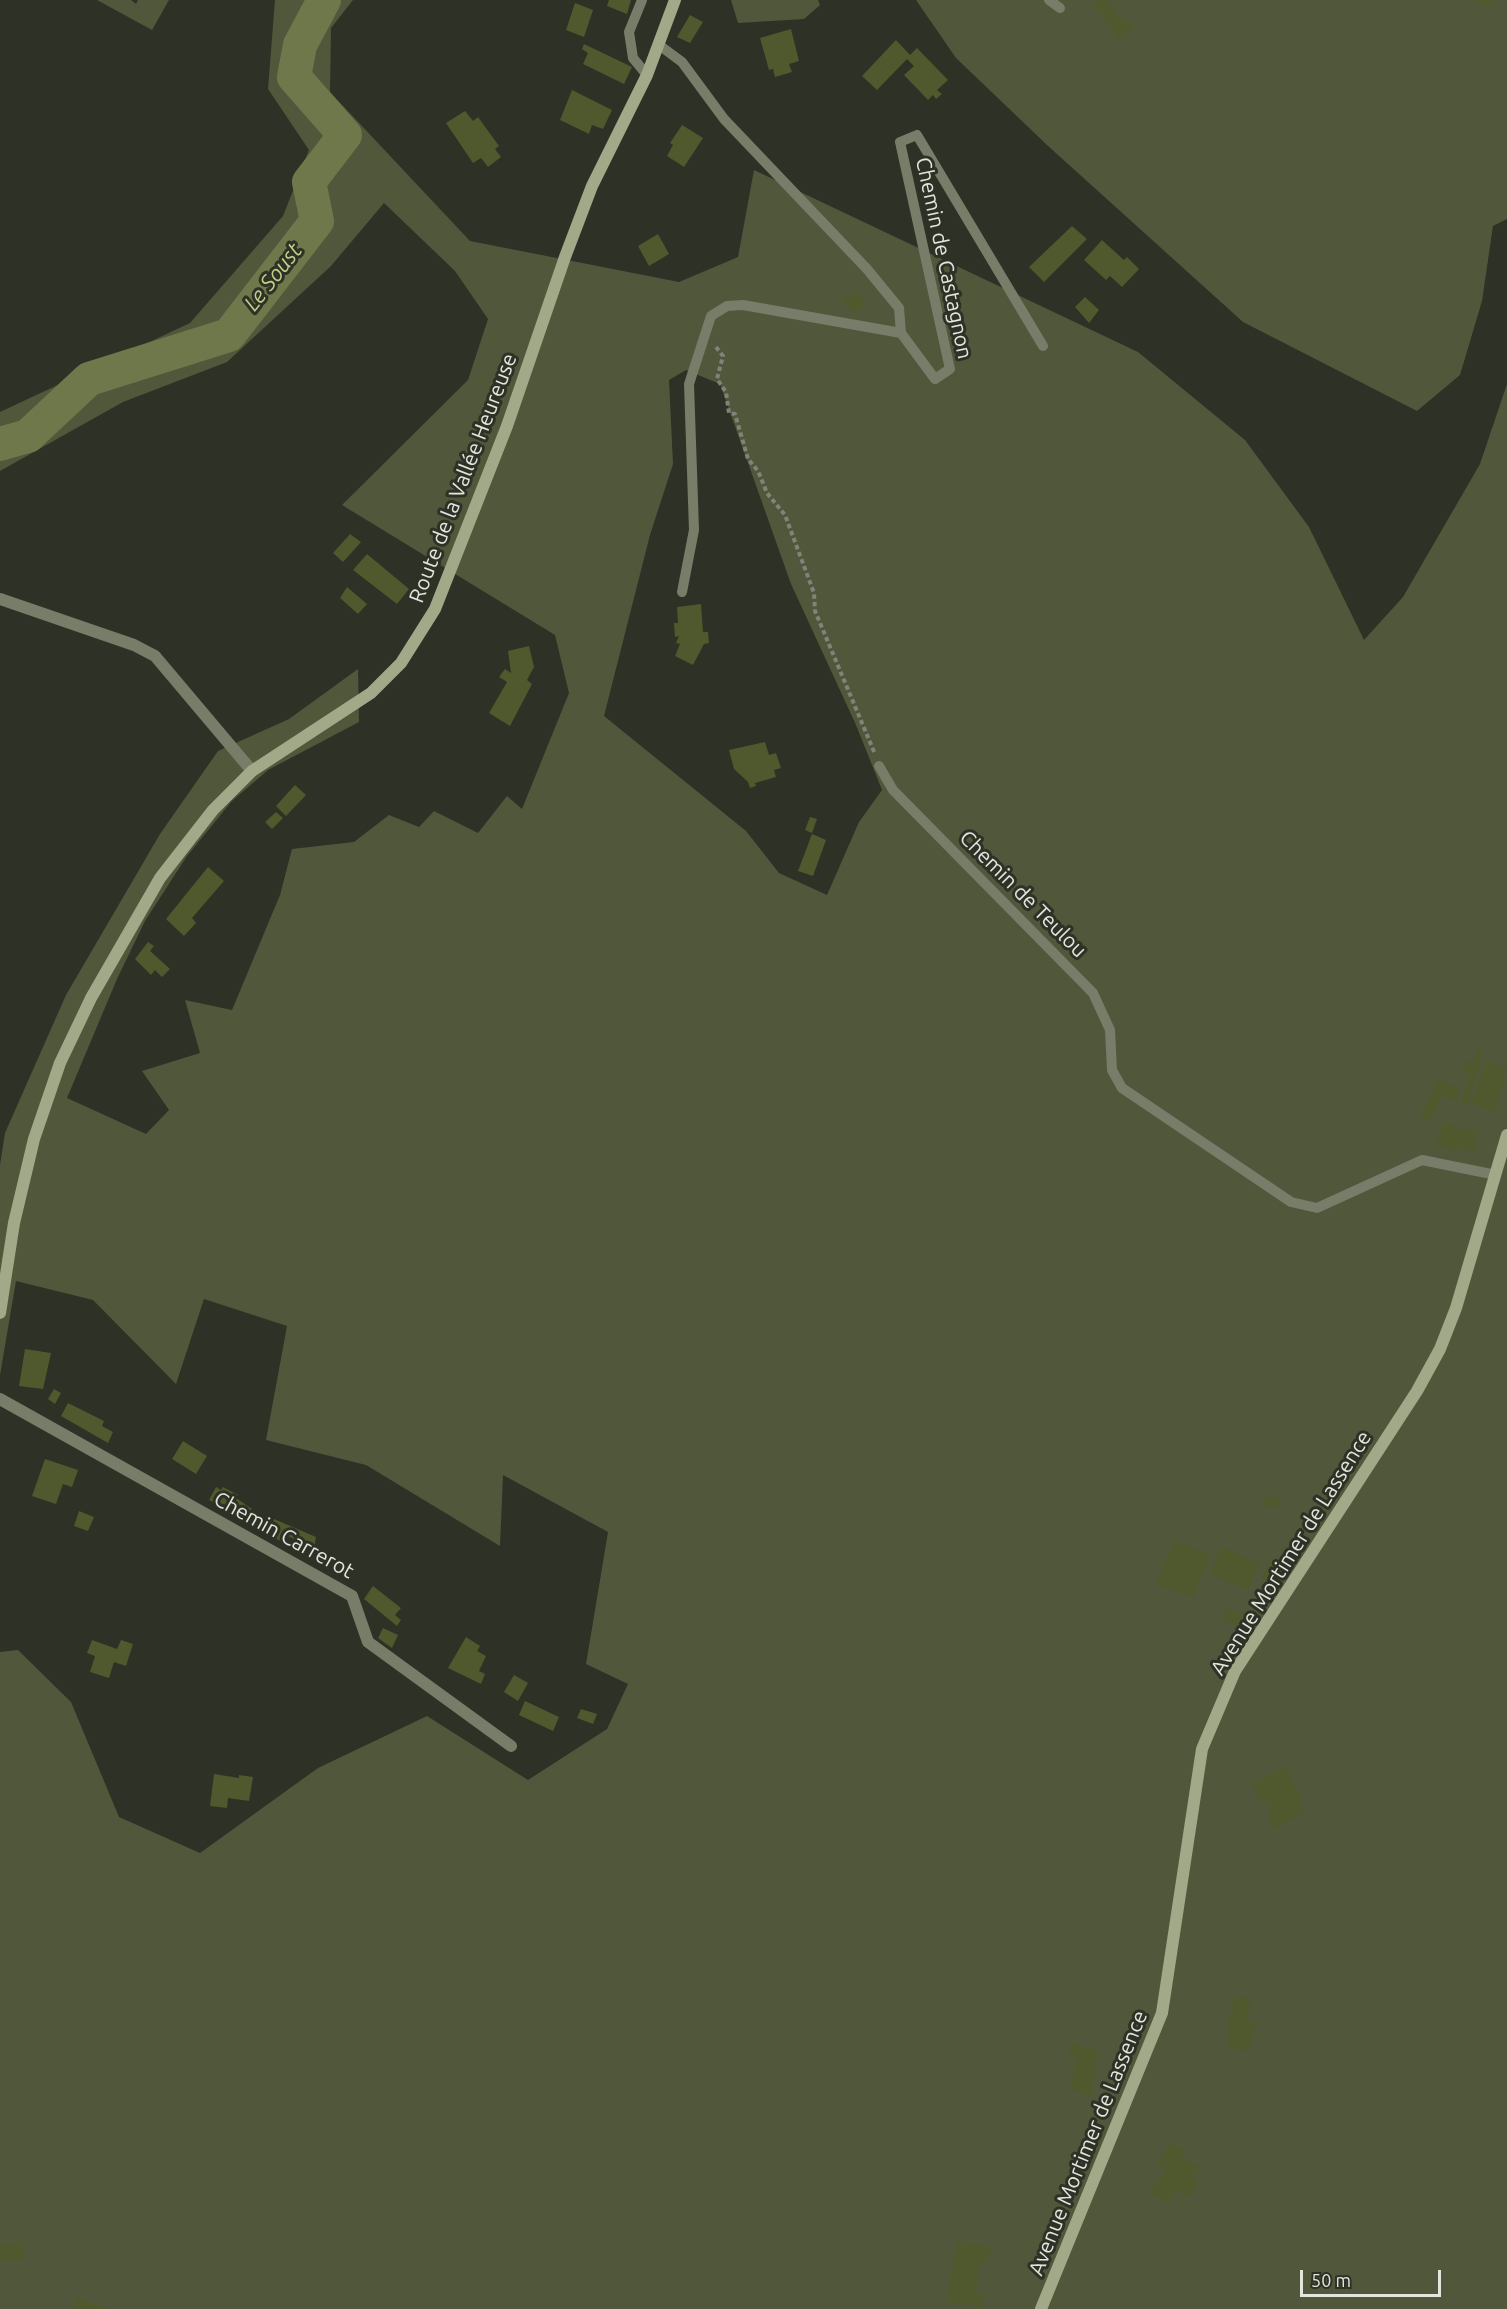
<!DOCTYPE html>
<html>
<head>
<meta charset="utf-8">
<style>
	body { margin:0 }
	#map { position:relative; width:1507px; height:2309px; overflow:hidden; background:#2e3125; font-family:Ubuntu,sans-serif }
	canvas { display:block }
	.scale { position:absolute; left:1300px; top:2270px; width:141px; height:27px; box-sizing:border-box; border:3px solid #e4e6de; border-top:0; padding-left:8px; font-size:18px; line-height:21px; white-space:nowrap; color:#e4e6de; -webkit-text-stroke:4px #2e3125; paint-order:stroke }
</style>
</head>
<body>
<div id="map">
<canvas width="1507" height="2309"></canvas>
<div class="scale">50 m</div>
</div>
<script>
const c = document.querySelector('canvas').getContext('2d');
c.lineJoin = 'round';
function fill(path, color) { c.fillStyle = color; c.fill(path, 'evenodd'); }
const toPath = rows => new Path2D(rows.map(r => 'M' + r).join(''));
function stroke(path, color, width, dash) { c.strokeStyle = color; c.lineWidth = width; c.lineCap = dash ? 'butt' : 'round'; c.setLineDash(dash || []); c.stroke(path); }
function label(font, color, halo, rows, align = 'center') {
  c.font = font + ' Ubuntu,sans-serif'; c.lineWidth = 6; c.setLineDash([]); c.textBaseline = 'middle'; c.strokeStyle = halo; c.fillStyle = color; for (const [text, x, y, turn = 0] of rows) {
    c.save(); c.translate(x, y); c.rotate((+turn || 0) * Math.PI / 180); c.textAlign = isNaN(turn) ? turn : align; if (halo) c.strokeText(text, 0, 0); c.fillText(text, 0, 0); c.restore();
  }
}
fill(toPath([
	[97,0,131,0,136,4,138,0,169,0,152,30],
	[275,0,353,0,331,28,330,92,470,241,679,282,738,257,754,170,1138,352,1245,440,1309,527,1364,640,1403,597,1480,464,1507,384,1507,2309,0,2309,0,1652,18,1650,71,1702,119,1817,200,1853,318,1768,427,1716,528,1780,607,1729,628,1684,586,1664,608,1532,503,1475,500,1546,366,1465,266,1440,287,1326,204,1299,176,1384,93,1300,16,1281,0,1375,0,1165,5,1133,66,995,160,834,218,751,289,719,358,669,359,722,268,770,232,801,187,856,145,921,117,979,67,1098,146,1134,169,1110,142,1071,200,1053,185,1000,232,1010,280,895,292,849,354,842,389,815,419,827,434,811,478,833,507,796,522,809,569,693,555,635,342,505,468,380,488,319,455,271,384,203,331,266,227,362,123,402,0,471,0,412,190,323,283,216,309,150,268,89],
	[686,370,720,384,791,584,856,725,882,790,859,822,827,895,779,873,746,831,604,716,650,535,673,464,669,380],
	[731,0,818,0,820,5,804,19,738,23],
	[916,0,1507,0,1507,219,1493,226,1482,301,1460,375,1417,411,1243,322,1047,145,956,58]
]), '#51573b');
stroke(toPath([
	[0,444,28,436,89,379,229,335,317,221,309,182,345,135,294,77,300,45,324,0]
]), '#6e784b', 34);
fill(toPath([
	[609,0,631,0,627,14,607,6],
	[1099,0,1107,0,1122,20,1125,18,1133,28,1120,39,1093,5],
	[1478,0,1495,0,1495,6,1478,6],
	[575,3,593,10,584,37,566,30],
	[690,15,703,22,690,43,677,37],
	[791,29,799,61,789,64,792,72,775,77,773,69,769,70,760,38],
	[896,40,910,55,917,48,948,80,937,90,942,94,936,99,933,95,928,100,904,75,914,66,907,59,877,90,862,76],
	[584,44,632,67,624,84,583,64,588,53,582,49],
	[572,90,612,110,603,129,592,125,589,134,560,120],
	[465,111,473,121,478,117,499,146,495,149,501,157,488,167,481,158,473,163,446,123],
	[682,125,703,138,684,167,667,156,673,145,670,143],
	[1072,226,1087,239,1044,282,1029,267],
	[658,234,669,254,649,266,638,246],
	[1102,240,1124,260,1127,257,1139,269,1122,287,1110,276,1106,280,1084,260],
	[856,290,866,304,854,313,842,301],
	[1085,297,1099,310,1089,323,1075,307],
	[350,534,361,542,343,562,333,553],
	[367,554,409,589,397,604,353,570],
	[347,587,367,604,358,614,340,598],
	[701,604,703,632,708,632,709,643,704,644,693,665,675,656,680,644,676,643,679,636,675,637,674,623,678,623,677,607],
	[529,646,534,667,527,680,532,684,510,726,489,713,507,682,499,677,505,669,511,673,508,651],
	[765,742,769,755,776,753,781,768,774,770,776,777,755,783,756,786,750,788,748,782,734,769,729,750],
	[295,785,306,795,286,816,276,806],
	[276,812,283,818,272,829,265,822],
	[810,817,817,819,812,833,805,830],
	[812,834,826,840,813,876,798,871],
	[208,867,224,881,192,918,196,923,184,936,166,919],
	[148,942,154,946,150,951,170,969,162,977,155,970,151,975,135,959],
	[1478,1050,1483,1053,1469,1097,1471,1098,1469,1106,1461,1102,1470,1075,1462,1072,1466,1060,1473,1063],
	[1485,1061,1507,1067,1495,1111,1471,1104],
	[1438,1080,1448,1084,1430,1121,1420,1117],
	[1448,1084,1461,1090,1456,1101,1443,1096],
	[1444,1121,1462,1129,1478,1131,1474,1152,1455,1148,1454,1151,1436,1145],
	[25,1349,51,1353,43,1389,19,1386],
	[54,1389,61,1393,55,1404,48,1399],
	[68,1403,104,1421,102,1426,113,1432,108,1443,61,1416],
	[183,1441,207,1456,196,1474,172,1459],
	[45,1459,78,1470,72,1487,63,1484,56,1504,32,1496],
	[216,1487,221,1490,223,1487,238,1495,236,1498,252,1509,247,1521,209,1500],
	[1265,1496,1281,1498,1280,1508,1264,1506],
	[79,1511,94,1517,88,1531,74,1526],
	[274,1519,316,1537,314,1549,288,1536,285,1543,270,1536],
	[1174,1541,1210,1555,1193,1598,1157,1584],
	[1221,1547,1259,1563,1248,1590,1210,1574],
	[1270,1564,1282,1571,1272,1585,1261,1577],
	[373,1586,401,1608,395,1615,401,1620,397,1626,364,1599],
	[1227,1607,1251,1617,1243,1628,1222,1619],
	[383,1628,398,1635,392,1648,378,1638],
	[466,1637,480,1646,477,1651,486,1656,479,1671,485,1674,481,1684,448,1668],
	[92,1640,117,1649,121,1640,133,1644,126,1666,114,1662,109,1678,90,1672,95,1656,87,1653],
	[514,1675,528,1683,518,1701,504,1692],
	[525,1701,559,1717,553,1731,519,1715],
	[581,1709,597,1714,593,1724,577,1718],
	[1286,1766,1302,1799,1299,1800,1304,1812,1274,1828,1268,1816,1272,1814,1264,1799,1261,1802,1252,1784],
	[214,1774,239,1778,239,1775,253,1777,249,1801,228,1798,227,1808,210,1806],
	[1235,1997,1250,1999,1247,2018,1256,2020,1249,2051,1228,2047,1230,2033,1226,2033],
	[1072,2043,1098,2051,1091,2096,1070,2089,1077,2058,1069,2057],
	[1171,2143,1184,2151,1181,2156,1200,2168,1193,2179,1199,2183,1187,2197,1177,2190,1167,2204,1151,2193,1166,2169,1157,2163],
	[957,2241,991,2247,989,2262,980,2261,975,2291,983,2292,981,2307,946,2301],
	[24,2242,25,2259,0,2261,0,2244],
	[77,2298,108,2309,73,2309]
]), '#4f592d');
stroke(toPath([
	[716,347,723,356,717,379,726,392,729,413,735,414,748,459,758,471,767,493,785,515,814,593,815,611,875,754]
]), '#808379', 4, [4.5, 3]);
stroke(toPath([
	[642,0,629,32,633,58,647,75],
	[1049,0,1060,8],
	[659,45,682,62,724,119,867,269,899,308,901,333,935,379,950,369,900,142,917,135,1043,346],
	[682,592,694,530,689,384,711,316,727,306,743,305,901,333],
	[879,766,893,790,1093,993,1110,1030,1112,1070,1122,1088,1291,1202,1317,1208,1422,1160,1496,1175]
]), '#787d69', 10);
stroke(toPath([
	[0,599,134,645,155,656,252,771],
	[0,1399,352,1596,368,1642,511,1746]
]), '#787d69', 12);
stroke(toPath([
	[0,1313,14,1223,34,1139,60,1063,91,998,160,878,213,810,252,771,371,693,401,663,435,609,507,426,565,257,592,186,647,75,675,0],
	[1041,2309,1162,2013,1202,1749,1235,1671,1417,1391,1440,1349,1456,1308,1507,1135]
]), '#a1a989', 12);
label('21px', '#e4e6de', '#2e3125', [
	["Chemin de Castagnon",944,258,78],
	["Route de la Vallée Heureuse",463,478,-69],
	["Chemin de Teulou",1023,894,45],
	["Chemin Carrerot",284,1535,29],
	["Avenue Mortimer de Lassence",1291,1553,-58],
	["Avenue Mortimer de Lassence",1088,2143,-68]
]);
label('italic 22px', '#c0d088', '#2e3125', [
	["Le Soust",273,277,-52]
]);
</script>
</body>
</html>
